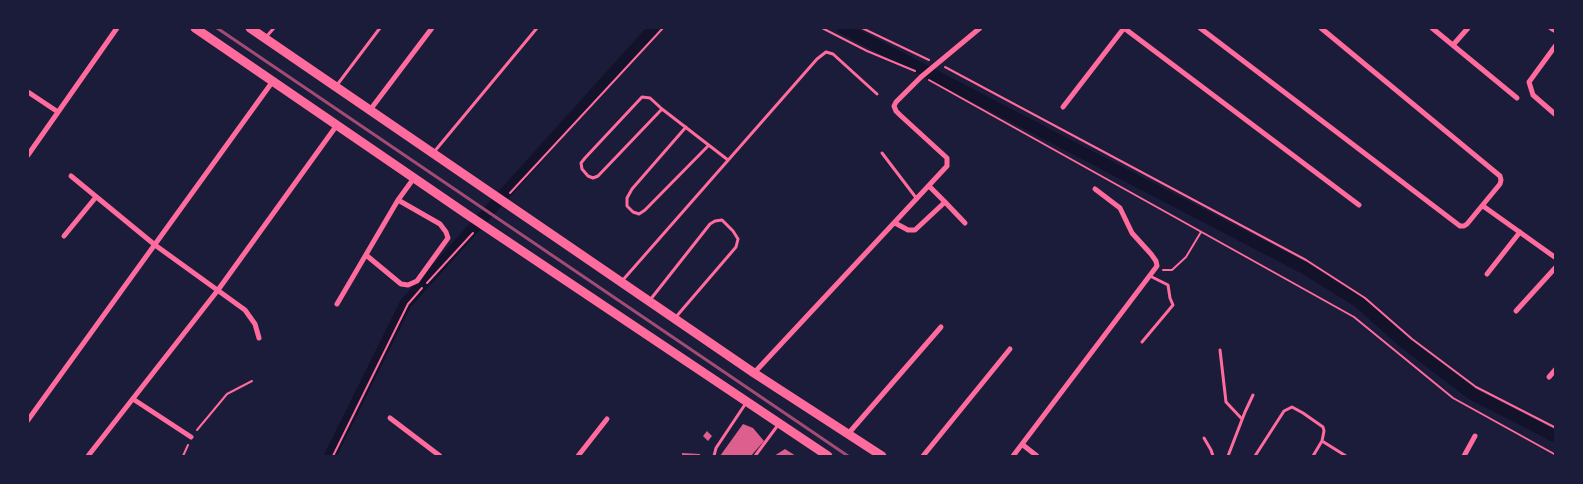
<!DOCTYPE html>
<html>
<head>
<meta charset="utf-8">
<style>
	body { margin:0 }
	#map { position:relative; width:1583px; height:484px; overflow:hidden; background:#1b1b3a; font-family:"Roboto Condensed",sans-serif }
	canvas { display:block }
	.frame { position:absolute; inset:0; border:29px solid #1b1b3a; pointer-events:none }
</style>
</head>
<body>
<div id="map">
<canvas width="1583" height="484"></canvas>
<div class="frame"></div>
</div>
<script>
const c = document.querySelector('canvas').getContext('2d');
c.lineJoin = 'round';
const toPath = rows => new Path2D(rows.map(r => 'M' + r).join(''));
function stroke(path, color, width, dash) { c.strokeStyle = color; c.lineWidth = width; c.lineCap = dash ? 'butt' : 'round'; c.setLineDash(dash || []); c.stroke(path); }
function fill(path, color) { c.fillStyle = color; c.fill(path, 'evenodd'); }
stroke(toPath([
	[843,28,1304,268,1359,302,1405,343,1472,394,1556,437],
	[330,456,406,303,654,28]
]), '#12122b', 12);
fill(toPath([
	[743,424,753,428,764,441,751,456,720,456],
	[707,431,712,436,708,441,703,436],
	[785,449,796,456,774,456],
	[682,453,700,454,700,456,682,456]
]), '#dd5f8e');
stroke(toPath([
	[822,28,867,51,915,71],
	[862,28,929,60],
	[945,67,1306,260,1365,298,1412,339,1476,387,1556,428],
	[929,80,1354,317,1453,398,1556,455],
	[510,193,663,28],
	[1163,270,1172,270,1186,257,1201,232],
	[427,283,473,233],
	[197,430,227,394,252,381],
	[183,456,188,445],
	[333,456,408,304,422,288]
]), '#ff6b9d', 2);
stroke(toPath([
	[266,37,274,28],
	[337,85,380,28],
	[662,109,598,176,593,178,588,176,582,169,581,163,585,158,642,97,650,98,662,109,728,160],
	[686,127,632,189,627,198,627,206,633,212,639,214,645,210,709,145],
	[434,152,537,28],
	[882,153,917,199],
	[622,281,817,59,826,52,833,54,877,94],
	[650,300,710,224,715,221,722,220,733,231,738,239,736,247,675,318],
	[1142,342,1173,305,1170,298,1168,285,1150,276],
	[1220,350,1226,402,1242,419],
	[1204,438,1211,450,1213,456],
	[1322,441,1346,456],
	[714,456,716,448,746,403],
	[755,456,778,425],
	[1228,456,1245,412,1253,395],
	[1255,456,1284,411,1292,407,1303,413,1323,427,1324,431,1322,441,1313,456]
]), '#ff6b9d', 3);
stroke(toPath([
	[1124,28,1359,205],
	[1200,28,1460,226,1464,226,1467,224,1500,184,1501,180,1500,176,1321,28],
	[1432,28,1517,98],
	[1551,28,1556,31],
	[1453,45,1468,28],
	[1556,45,1529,82,1533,95,1556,115],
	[28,92,58,112],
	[1063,107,1124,28],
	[370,110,432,28],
	[28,155,117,28],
	[71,176,155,245,245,310,255,324,259,338],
	[945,202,965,223],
	[1483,206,1556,258],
	[895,223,908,230,915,230,945,202,929,186],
	[64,236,96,197],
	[366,255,401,284,408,285,417,281,448,238,446,232,440,224,398,200],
	[1487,274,1520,232],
	[337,304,398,200,414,178],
	[1516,311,1556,267],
	[754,373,947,166,947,158,900,115,896,111,894,106,896,102,921,77,980,28],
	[1549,377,1556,369],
	[133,399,191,437],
	[390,418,440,456],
	[28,420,273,81],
	[848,434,941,327],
	[1023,445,1037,456],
	[88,456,218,290,337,125],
	[578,456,607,419],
	[923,456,1010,349],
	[1013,456,1157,266,1156,261,1151,254,1132,233,1120,208,1095,189],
	[1464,456,1475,436]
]), '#ff6b9d', 5);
stroke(toPath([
	[195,28,468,215,828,456],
	[250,28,754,373,882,456]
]), '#ff6b9d', 9);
stroke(toPath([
	[217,28,848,456]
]), '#a44b75', 3);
</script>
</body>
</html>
